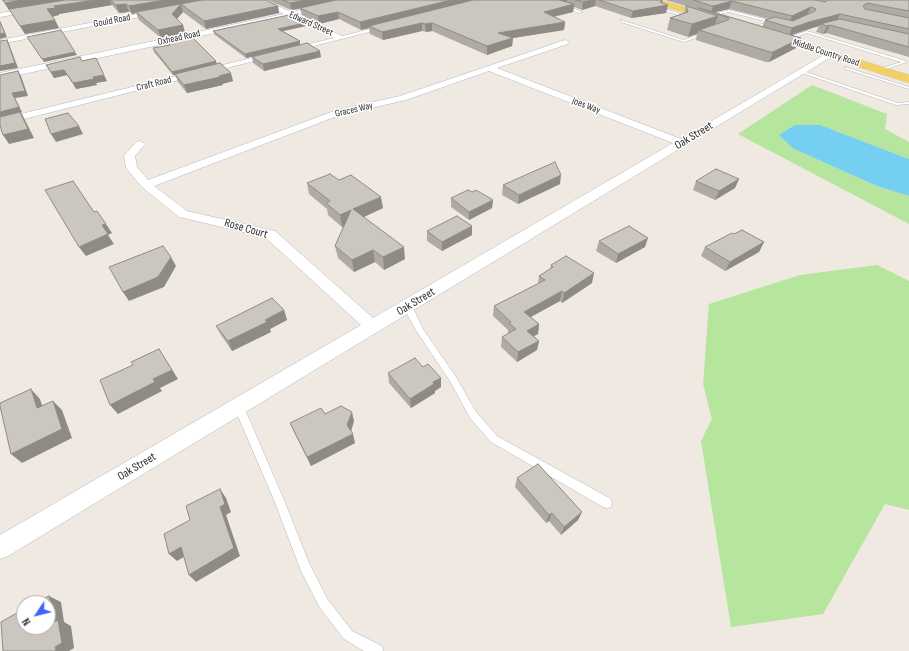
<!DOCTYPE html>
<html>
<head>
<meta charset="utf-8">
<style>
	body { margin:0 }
	#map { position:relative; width:909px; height:651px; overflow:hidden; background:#efe9e1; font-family:"Sofia Sans Condensed",sans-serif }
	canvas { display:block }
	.north { position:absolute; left:16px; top:595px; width:40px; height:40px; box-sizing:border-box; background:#fff; border:1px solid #ababab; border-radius:50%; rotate:235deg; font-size:11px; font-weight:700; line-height:16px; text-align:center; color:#2e2e2e }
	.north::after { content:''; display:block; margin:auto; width:14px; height:18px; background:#4264fb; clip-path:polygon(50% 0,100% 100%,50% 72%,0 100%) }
</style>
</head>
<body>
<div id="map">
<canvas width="909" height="651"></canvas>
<div class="north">N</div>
</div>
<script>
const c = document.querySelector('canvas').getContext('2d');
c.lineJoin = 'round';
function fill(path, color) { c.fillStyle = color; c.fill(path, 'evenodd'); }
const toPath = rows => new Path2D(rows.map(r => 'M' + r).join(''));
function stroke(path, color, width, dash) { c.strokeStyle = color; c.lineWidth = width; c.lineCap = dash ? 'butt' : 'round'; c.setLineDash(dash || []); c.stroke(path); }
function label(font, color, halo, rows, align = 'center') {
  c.font = font + ' "Sofia Sans Condensed",sans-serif'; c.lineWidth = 3; c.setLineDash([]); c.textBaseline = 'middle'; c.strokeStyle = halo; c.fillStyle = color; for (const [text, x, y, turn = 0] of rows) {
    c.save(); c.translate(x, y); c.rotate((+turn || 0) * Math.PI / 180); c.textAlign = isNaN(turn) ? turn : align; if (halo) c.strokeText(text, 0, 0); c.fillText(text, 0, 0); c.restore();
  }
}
fill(toPath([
	[812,85,887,114,885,129,909,142,909,159,820,125,794,149,877,186,909,196,909,224,738,134],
	[877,265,909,281,909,510,885,504,823,614,731,627,701,441,712,419,703,384,709,304,800,275]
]), '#b6e59e');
fill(toPath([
	[795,125,820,125,909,159,909,196,877,186,794,149,779,135]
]), '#75cff0');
const lane = toPath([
	[672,5,675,6,665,9,690,17,690,19,660,9,672,5],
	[564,6,566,6,583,12,580,13,564,8,564,6],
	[729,10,773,21,774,22,750,30,749,28,768,22,729,12,707,17,705,16,729,10],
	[621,20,684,40,706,32,709,33,684,42,621,22,621,20],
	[807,31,906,61,907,62,881,71,880,69,901,62,807,33,787,40,784,39,807,31],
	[845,67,909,87,909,89,845,69,845,67],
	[803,71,898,103,909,102,909,104,896,105,802,73,803,71],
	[407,304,410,305,415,312,423,329,456,377,476,412,497,436,611,499,612,503,611,507,607,508,603,507,491,442,470,418,450,381,417,332,403,307,407,304],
	[239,403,242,404,244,407,284,500,309,563,328,600,352,631,382,646,383,651,364,651,344,639,320,608,301,571,274,500,234,407,236,404,239,403]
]);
const street = toPath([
	[256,0,264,0,291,12,350,0,362,0,297,15,342,36,390,24,393,26,0,125,0,119,334,38,290,17,0,79,0,73,284,14,256,0],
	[33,8,35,9,35,11,0,17,0,13,33,8],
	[158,10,161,12,160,13,0,44,0,40,158,10],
	[565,40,569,42,568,44,497,68,681,139,829,52,832,52,836,54,8,556,0,559,0,535,361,325,265,237,179,217,142,187,126,168,124,156,136,142,140,141,145,144,135,156,137,167,148,180,334,111,400,96,565,40],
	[489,71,673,143,373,318,275,231,187,211,154,186,340,115,406,100,489,71]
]);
const primary = toPath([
	[647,0,660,0,716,16,718,18,716,20,710,20,648,2,647,0],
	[769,32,909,75,909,83,766,37,764,35,769,32]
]);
stroke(lane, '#b4b7c1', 1);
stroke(street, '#b4b7c1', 1);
stroke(primary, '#c9c9c9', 1);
fill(lane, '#fff');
fill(street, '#fff');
fill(primary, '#f2d163');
fill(toPath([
	[2,0,266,0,278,6,279,13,206,29,183,12,177,19,183,25,185,33,161,38,139,20,136,13,132,14,129,12,119,13,112,5,59,14,59,15,52,17,59,28,25,34,10,10,9,10],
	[268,0,663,0,662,3,666,13,631,18,595,6,582,10,574,7,573,12,554,17,565,22,564,30,513,38,512,46,487,55,432,31,426,32,422,31,383,40,370,34,369,28,361,30,339,19,319,24,302,15,300,9,291,10],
	[665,0,909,0,909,57,826,33,823,34,816,32,819,26,806,30,791,35,796,48,769,62,766,62,696,40,697,34,688,37,667,30,670,18,684,13,686,6],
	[729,9,769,19,765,20,762,27,713,12],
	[305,23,306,26,283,31,300,41,300,45,246,58,215,35,213,31],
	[166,41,217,64,233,81,222,84,223,85,187,93,178,82,175,75,173,75,154,52,153,48,168,45],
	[252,57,321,57,264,71,253,63],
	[82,61,107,81,96,83,97,85,76,89,67,75,54,78,46,65],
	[739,179,735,188,715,200,693,190,696,181],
	[339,180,383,208,364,217,405,259,384,270,375,262,354,272,338,258,335,246,344,226,342,227,328,215,327,209,309,194,307,183],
	[560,184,518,204,502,195,503,185],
	[472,192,493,200,492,208,469,220,451,207,451,198],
	[427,231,472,235,442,251,427,241],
	[734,234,764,242,759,252,725,271,701,256,705,247],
	[599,241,645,247,616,263,596,251],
	[551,265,592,283,562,303,560,301,531,317,539,324,538,334,534,336,539,341,537,350,517,362,501,347,502,337,509,333,508,333,508,330,493,316,494,306,538,284,539,276,550,269],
	[284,310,287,320,270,329,271,332,232,351,221,335,216,326],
	[423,367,441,378,441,387,435,391,435,393,411,408,389,383,388,373],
	[325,414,354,421,351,431,355,443,311,466,294,432,290,423],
	[517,478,582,512,578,520,561,535,549,521,546,523,515,487]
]), '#afaba4');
fill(toPath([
	[22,0,72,0,9,10,5,3],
	[96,0,110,0,112,5,59,14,59,15,51,17,47,9,54,6],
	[165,0,207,0,181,5,183,12,174,22,172,14,136,12,136,13,132,14,129,6],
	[305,0,342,0,291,10,290,3],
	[451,0,471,0,471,3,369,26,369,28,361,30,360,22],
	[556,0,567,0,567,1,556,4],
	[592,0,596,0,595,6,582,10,583,2],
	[662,0,661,6,668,5,666,13,631,18,633,11,660,2],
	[732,1,729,9,712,13,711,12,713,6],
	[126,4,129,12,119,13,116,5],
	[574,4,573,12,543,19,544,12],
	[278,6,279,13,206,29,204,21],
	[811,7,807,15,789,23,792,16],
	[338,12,339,19,319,24,318,16],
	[840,14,836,22,820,24,819,26,806,30,789,36,792,28,809,22],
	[718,16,714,28,699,30,697,34,688,37,692,24],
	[55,20,59,28,25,34,20,26],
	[0,21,7,37,0,39],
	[565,22,564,30,513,38,512,46,487,55,487,46,498,33],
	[305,23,306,26,279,32,278,29],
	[422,23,422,31,383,40,382,32],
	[432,23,432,31,426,32,425,24],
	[183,25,185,33,161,38,158,30],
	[830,25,826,33,823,34,827,26],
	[801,38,796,48,769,62,773,52],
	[7,40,9,44,18,68,0,71,0,66],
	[300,41,300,45,246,58,245,54],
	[320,51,321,57,264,71,263,64],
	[75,52,77,55,44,62,42,59],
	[216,61,217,65,173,75,172,72],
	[64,70,67,75,54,78,51,72],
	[18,71,21,76,28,96,15,98,22,112,21,112,34,138,9,144,3,135,0,118,0,112,12,93],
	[231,73,233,81,222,84,223,85,187,93,184,85],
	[104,75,107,81,96,83,97,85,76,89,73,83,93,77],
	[79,126,83,134,56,142,51,134],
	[561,175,560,184,518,204,519,195],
	[739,179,735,188,715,200,719,191],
	[381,197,383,208,355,221,353,209],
	[493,200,492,208,469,220,469,212],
	[351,210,353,221,342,227,340,215],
	[106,224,112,233,108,235,114,244,86,256,79,247,102,225],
	[472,226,472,235,442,251,442,242],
	[648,238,645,247,616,263,618,254],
	[764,242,759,252,725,271,730,262],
	[404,247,405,259,384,270,383,257],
	[373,250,375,262,354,272,352,260],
	[171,257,176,266,164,287,129,301,123,292],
	[594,273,592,283,562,303,564,293],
	[562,291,560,301,523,321,524,312],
	[284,310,287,320,270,329,271,332,232,351,228,341,265,320],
	[539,324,538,334,526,340,527,331],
	[539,341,537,350,517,362,518,352],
	[159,349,178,379,160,388,162,391,118,414,110,405,153,379],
	[441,378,441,387,435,391,435,393,411,408,410,399,433,382],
	[31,389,40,399,46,418,37,408],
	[53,401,62,410,72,438,22,463,11,454],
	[352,412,354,421,350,434,347,425],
	[353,434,355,443,311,466,307,457],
	[220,489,226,498,231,512,226,515,240,556,196,582,189,575],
	[582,512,578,520,561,535,564,527],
	[552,513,549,521,546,523,549,515],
	[181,547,189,554,177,561,169,554],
	[49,596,61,602,64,622,71,626,74,648,69,651,56,651]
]), '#8e8b86');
const building = toPath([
	[3,0,22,0,5,3,3,0],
	[65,0,96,0,54,6,56,8,47,9,55,20,20,26,9,9,65,0],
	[111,0,165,0,129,6,126,4,116,5,111,0],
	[202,0,266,0,278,6,204,21,181,4,172,14,183,25,158,30,136,12,202,0],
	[283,0,305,0,290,3,283,0],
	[336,0,451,0,360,22,338,12,318,16,300,8,336,0],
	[473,0,559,0,574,4,544,12,565,22,498,33,513,38,487,46,432,23,425,24,422,23,382,32,369,26,473,0],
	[576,0,592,0,583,2,576,0],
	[599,0,662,0,660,2,668,5,633,11,599,0],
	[693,0,816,0,825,2,828,0,909,0,909,11,867,3,863,6,865,9,909,18,909,29,840,14,809,22,792,28,765,20,775,17,793,21,815,11,816,9,811,7,792,16,732,1,713,6,693,0],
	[686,6,718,16,692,24,670,18,688,12,686,6],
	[699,8,801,38,773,52,770,52,699,30,728,20,729,18,699,8],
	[289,15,305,23,278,29,300,41,245,54,213,31,289,15],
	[840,19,909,34,909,47,830,25,827,26,820,24,840,19],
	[0,22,5,33,0,34,0,22],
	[61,30,75,52,42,59,27,37,61,30],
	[191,36,216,61,172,72,153,48,170,45,166,41,191,36],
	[7,40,15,63,0,66,0,41,7,40],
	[307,43,320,51,263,64,252,57,307,43],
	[80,57,82,61,96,58,104,75,93,77,94,79,73,83,64,70,51,72,46,65,80,57],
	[220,63,231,73,219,76,220,77,184,85,175,74,220,63],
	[18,71,25,91,12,93,19,107,0,112,0,75,18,71],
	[20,112,28,129,3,135,0,126,0,117,20,112],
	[68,113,79,126,51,134,45,119,68,113],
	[555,162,561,175,519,195,503,185,555,162],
	[716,169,739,179,719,191,696,181,716,169],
	[330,174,339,180,351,175,381,197,353,209,404,247,383,257,373,250,352,260,335,246,351,210,340,215,326,203,330,201,307,183,330,174],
	[73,181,94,212,97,211,106,224,102,225,108,234,79,247,45,190,73,181],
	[468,190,472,192,476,190,493,200,469,212,451,198,468,190],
	[457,216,472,226,442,242,427,231,457,216],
	[629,226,648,238,618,254,599,241,629,226],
	[742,230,764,242,730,262,705,247,732,233,734,234,742,230],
	[163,246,171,257,158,277,123,292,109,267,163,246],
	[566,256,594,273,564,293,562,291,524,312,539,324,527,331,539,341,518,352,502,337,516,329,509,323,511,322,494,306,545,280,539,276,553,267,551,265,566,256],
	[272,298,284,310,265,320,267,322,228,341,216,326,272,298],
	[159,349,172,370,153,379,155,382,110,405,100,380,133,365,131,362,159,349],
	[415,358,423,367,428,364,441,378,433,382,434,384,410,399,388,373,415,358],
	[31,389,37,408,53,401,62,429,11,454,0,406,0,403,31,389],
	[341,406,352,412,347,425,353,434,307,457,290,423,321,408,325,414,341,406],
	[538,464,582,512,564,527,552,513,549,515,517,478,538,464],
	[220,489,225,504,220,507,234,548,189,575,181,547,169,554,164,534,190,520,186,506,220,489],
	[49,596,52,623,58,620,62,643,55,647,56,651,3,651,1,622,24,609,24,627,48,627,48,603,35,603,49,596]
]);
fill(building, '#cbc7bf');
stroke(building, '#8e8b86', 1);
label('10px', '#2e2e2e', '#fff', [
	["Gould Road",112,21,-11],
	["Edward Street",311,24,24],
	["Oxhead Road",179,38,-12],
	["Middle Country Road",826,53,18],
	["Craft Road",154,84,-14],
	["Joes Way",586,106,21],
	["Graces Way",354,110,-13]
]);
label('12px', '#2e2e2e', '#fff', [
	["Oak Street",694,136,-31],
	["Rose Court",246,229,16],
	["Oak Street",416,302,-31],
	["Oak Street",137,467,-31]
]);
</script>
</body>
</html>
